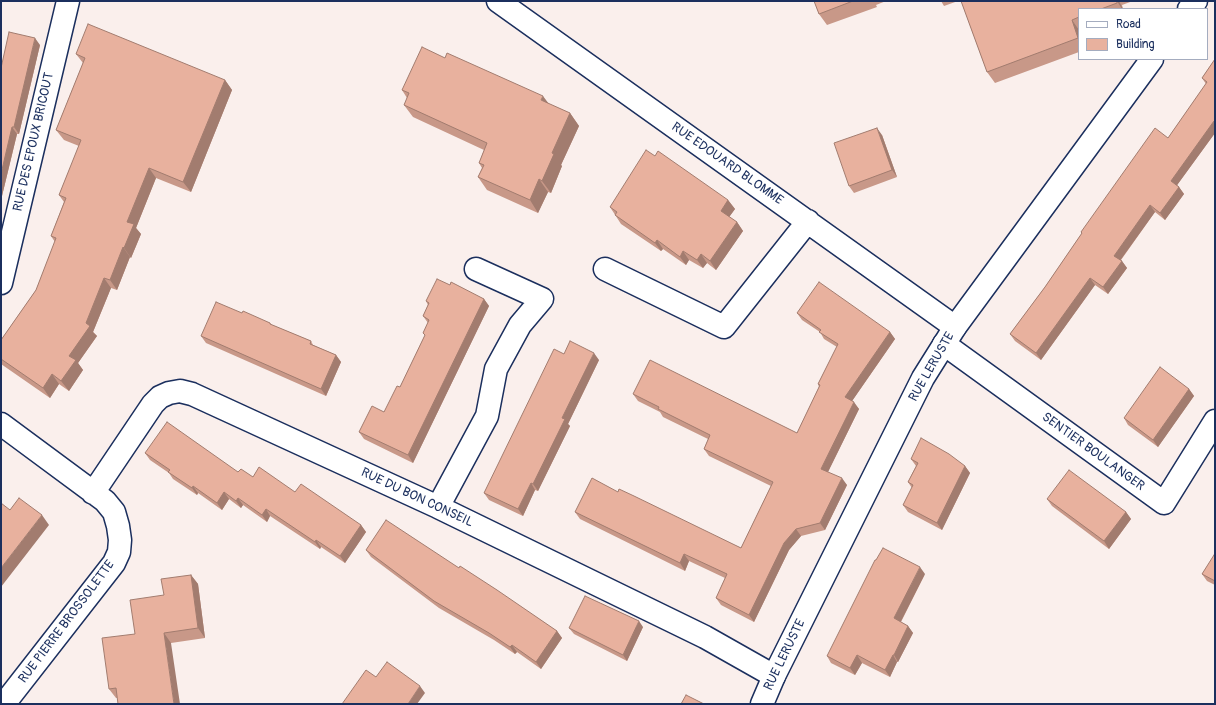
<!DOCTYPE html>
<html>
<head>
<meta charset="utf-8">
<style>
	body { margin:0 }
	#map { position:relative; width:1216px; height:705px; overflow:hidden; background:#faefec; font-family:Pangolin,sans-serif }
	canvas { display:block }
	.frame { position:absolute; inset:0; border:2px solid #1b2f5e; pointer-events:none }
	.legend { position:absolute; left:1078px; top:8px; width:130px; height:52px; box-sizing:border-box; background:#fff; border:1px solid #a4acbf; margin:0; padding:5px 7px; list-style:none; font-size:12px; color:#1b2f5e }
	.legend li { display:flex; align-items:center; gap:8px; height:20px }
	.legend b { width:20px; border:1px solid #a4acbf }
</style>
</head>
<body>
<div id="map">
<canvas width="1216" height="705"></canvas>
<div class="frame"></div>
<ul class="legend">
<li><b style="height:5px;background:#fff"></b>Road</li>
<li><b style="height:11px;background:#e8b19e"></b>Building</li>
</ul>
</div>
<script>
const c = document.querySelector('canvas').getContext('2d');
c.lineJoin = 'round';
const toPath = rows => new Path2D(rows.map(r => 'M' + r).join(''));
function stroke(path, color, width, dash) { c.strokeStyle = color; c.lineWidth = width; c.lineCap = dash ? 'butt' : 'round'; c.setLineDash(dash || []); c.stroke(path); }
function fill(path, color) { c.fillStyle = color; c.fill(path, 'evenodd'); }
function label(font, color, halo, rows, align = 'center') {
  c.font = font + ' Pangolin,sans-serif'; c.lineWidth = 3.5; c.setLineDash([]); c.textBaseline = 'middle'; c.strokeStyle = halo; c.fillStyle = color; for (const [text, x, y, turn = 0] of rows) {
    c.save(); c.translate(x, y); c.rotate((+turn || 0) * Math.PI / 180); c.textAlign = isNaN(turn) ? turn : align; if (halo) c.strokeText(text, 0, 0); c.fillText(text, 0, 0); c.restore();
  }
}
const street = toPath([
	[498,1,955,327],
	[605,269,724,327,808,221],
	[1,283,68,1],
	[944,344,1164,503,1215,421],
	[1,424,105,501,114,512,118,526,120,540,119,552,114,563,4,704],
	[93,493,153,404,160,397,169,393,180,391,192,394,438,507,705,637,774,676],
	[438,507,487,416,496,369,520,325,542,299,476,269]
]);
const secondary = toPath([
	[1189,9,1196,1],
	[762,704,774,676,923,378,955,327,1152,59]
]);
stroke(street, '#1b2f5e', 25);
stroke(secondary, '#1b2f5e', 25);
stroke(street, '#fff', 22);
stroke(secondary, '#fff', 22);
fill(toPath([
	[814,1,886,1,876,5,877,7,827,25,819,14],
	[941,1,958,1,944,6],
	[961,1,1133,1,1122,5,1123,9,1079,9,1079,52,995,83,987,72],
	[40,45,19,134,17,134,2,196,1,196,1,68],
	[76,54,225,80,232,90,191,192,156,178,136,228,141,234,131,258,130,257,117,290,111,288,93,332,97,336,78,363,83,370,69,391,59,384,50,398,1,364,1,340,36,290,55,242,51,236,64,202,59,195,79,146,64,140,56,130,83,63],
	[1215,59,1215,133,1177,185,1179,187,1184,194,1165,220,1155,212,1121,260,1127,268,1108,294,1095,285,1041,360,1015,341,1010,334,1045,287,1082,233,1081,232,1168,138,1206,84,1202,78],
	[402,90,548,104,570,113,579,126,561,165,562,166,551,193,548,192,538,213,487,190,478,177,482,168,479,163,484,150,413,117,404,105,407,98],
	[882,135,897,177,854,193,849,186],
	[728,200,735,209,729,217,737,222,743,231,716,270,707,263,703,268,689,260,686,265,663,249,661,251,621,224,610,207],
	[450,285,484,299,489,306,413,463,364,439,359,432,384,412,400,387,425,335,423,333,428,323,423,316,428,305,426,301],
	[242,313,270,323,272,325,311,341,313,345,336,355,341,362,326,396,206,343,201,336],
	[797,313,890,332,895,339,852,401,859,409,828,472,847,485,825,530,801,536,789,550,754,622,721,605,716,598,725,578,689,561,685,571,580,519,575,512,618,492,741,548,771,486,709,456,704,449,708,439,663,417,660,412,638,401,633,394,797,433,819,387,818,384,837,347,824,339,820,332,802,320],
	[564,354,599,360,568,424,570,426,538,491,535,490,523,516,489,500,484,493],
	[1189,389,1194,396,1158,447,1128,425,1124,418],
	[145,453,238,472,253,477,295,492,361,525,366,532,345,563,321,547,320,549,270,516,267,522,243,505,241,508,229,499,222,510,198,493,197,495,173,479,169,473,150,460],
	[911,459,965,466,970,473,942,530,908,512,903,505,912,488,908,482,916,466],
	[1047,499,1126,512,1131,519,1109,549,1052,506],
	[366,550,459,568,557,631,562,638,541,669,517,652,515,654,494,640,439,608,371,557],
	[1215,555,1215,585,1207,581,1202,574],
	[925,574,901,622,908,626,913,633,898,662,897,662,890,677,862,663,855,675,831,663,827,656],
	[191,575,198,584,205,638,171,643,117,698,116,698,109,689,164,595],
	[643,627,627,661,574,634,569,628]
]), '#c89888');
fill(toPath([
	[1117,1,1119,1,1123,9,1122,9],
	[1072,20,1079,30,1079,39,1078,38],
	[35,38,40,45,19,134,14,127],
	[225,80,232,90,191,192,183,182],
	[543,96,552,108,541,100],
	[570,113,579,126,561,165,562,166,551,193,542,181,552,153],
	[1214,121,1215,122,1215,133,1175,188,1171,181],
	[12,127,17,134,2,196,1,194,1,174],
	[877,128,882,135,897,177,892,170],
	[149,168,156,178,136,228,141,234,131,258,124,248,127,222],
	[539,179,548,192,538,213,530,200],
	[1179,187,1184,194,1165,220,1160,213],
	[728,200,735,209,727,220,721,211],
	[1150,205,1155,212,1119,262,1114,256],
	[737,222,743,231,716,270,710,261],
	[657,240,663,249,661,251,655,243],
	[123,247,130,257,117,290,110,280],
	[683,251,689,260,686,265,680,257],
	[701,254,707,263,703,268,697,260],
	[1122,261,1127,268,1108,294,1103,287],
	[104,278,111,288,93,332,97,336,78,363,83,370,69,391,61,381,69,356,86,323],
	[1090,278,1095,285,1041,360,1036,353],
	[484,299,489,306,413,463,408,455],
	[890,332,895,339,850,404,845,397],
	[594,353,599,360,568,424,570,426,538,491,533,484,562,418],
	[336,355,341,362,326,396,321,389],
	[52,374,59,384,50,398,43,388],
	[1189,389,1194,396,1158,447,1153,440],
	[854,402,859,409,826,476,821,469],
	[965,466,970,473,942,530,937,523],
	[842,478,847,485,825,530,820,523],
	[531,483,535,490,523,516,518,509],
	[193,486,198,493,197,495,192,488],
	[224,492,229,499,222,510,217,503],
	[238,498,243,505,241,508,236,501],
	[266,509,270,516,267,522,262,515],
	[1126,512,1131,519,1109,549,1104,541],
	[42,515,49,525,1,587,1,568],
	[361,525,366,532,345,563,340,556],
	[796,529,801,536,789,550,754,622,749,615,784,543],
	[316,540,321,547,320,549,315,542],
	[684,554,689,561,685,571,680,563],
	[920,567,925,574,899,625,894,618],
	[191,575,198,584,205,638,198,628],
	[639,621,643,627,627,661,623,655],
	[908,626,913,633,898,662,894,655],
	[557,631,562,638,541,669,536,662],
	[164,633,171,643,180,704,174,704],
	[512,645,517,652,515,654,510,647],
	[857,655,862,663,855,675,850,668],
	[893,655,897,662,890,677,885,670],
	[420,686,425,693,417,704,408,704]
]), '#a27c6f');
const building = toPath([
	[814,1,853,1,819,14,814,1],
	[961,1,1117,1,1117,3,1101,9,1079,9,1079,17,1072,20,1078,38,987,72,961,1],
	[88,24,225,80,183,182,149,168,127,222,134,224,124,248,123,247,110,280,104,278,86,323,90,326,69,356,76,360,61,381,52,374,43,388,1,359,1,340,36,290,56,238,51,236,66,198,59,195,81,140,56,130,85,58,76,54,88,24],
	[9,32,35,38,14,127,12,127,1,174,1,68,9,32],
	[422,47,445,58,447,53,543,96,541,100,570,113,552,153,554,154,542,181,539,179,530,200,478,177,484,165,479,163,487,143,404,105,409,93,402,90,422,47],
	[1215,59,1215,122,1214,121,1171,181,1179,187,1160,213,1150,205,1114,256,1122,261,1103,287,1090,278,1036,353,1010,334,1045,287,1082,233,1081,232,1155,128,1168,138,1207,82,1202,78,1215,59],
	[877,128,892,170,849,186,834,143,877,128],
	[646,150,655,156,658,151,728,200,721,211,737,222,710,261,701,254,697,260,683,251,680,257,657,240,655,243,615,215,617,212,610,207,646,150],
	[437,279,450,285,451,282,484,299,408,455,359,432,372,406,384,412,397,386,400,387,425,335,423,333,429,320,423,316,429,303,426,301,437,279],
	[819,282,890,332,845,397,854,402,821,469,842,478,820,523,796,529,784,543,749,615,716,598,727,574,684,554,680,563,575,512,592,478,618,492,619,489,634,496,741,548,773,482,704,449,710,435,658,409,659,407,633,394,650,360,797,433,820,385,818,384,838,344,819,332,821,330,797,313,819,282],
	[216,302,242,313,243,311,270,323,270,324,311,341,310,344,336,355,321,389,201,336,216,302],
	[570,341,594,353,562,418,565,419,533,484,531,483,518,509,484,493,554,349,564,354,570,341],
	[1160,367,1189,389,1153,440,1124,418,1160,367],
	[167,422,238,472,241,469,253,477,259,467,295,492,301,484,361,525,340,556,316,540,315,542,266,509,262,515,238,498,236,501,224,492,217,503,193,486,192,488,168,472,170,470,145,453,167,422],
	[921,438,949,454,965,466,937,523,903,505,913,485,908,482,918,463,911,459,921,438],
	[1069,470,1126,512,1104,541,1047,499,1069,470],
	[19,498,42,515,1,568,1,503,10,510,19,498],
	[386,520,459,568,460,566,497,590,557,631,536,662,512,645,510,647,489,633,434,601,366,550,386,520],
	[883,548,920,567,894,618,908,626,894,655,893,655,885,670,857,655,850,668,827,656,875,560,876,560,883,548],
	[1214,555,1215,555,1215,581,1202,574,1214,555],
	[191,575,198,628,164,633,174,704,118,704,116,688,109,689,102,638,135,634,130,600,164,595,161,579,191,575],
	[585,596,639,621,623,655,569,628,585,596],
	[387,662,420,686,408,704,342,704,366,670,376,677,387,662],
	[686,695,704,704,681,704,686,695]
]);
fill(building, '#e8b19e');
stroke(building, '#a27c6f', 1);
label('13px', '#1b2f5e', '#fff', [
	["RUE DES EPOUX BRICOUT",34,142,-77],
	["RUE EDOUARD BLOMME",727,164,35],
	["RUE LERUSTE",932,367,-60],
	["SENTIER BOULANGER",1093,452,36],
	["RUE DU BON CONSEIL",417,498,25],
	["RUE PIERRE BROSSOLETTE",67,622,-53],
	["RUE LERUSTE",785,655,-64]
]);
</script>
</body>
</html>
